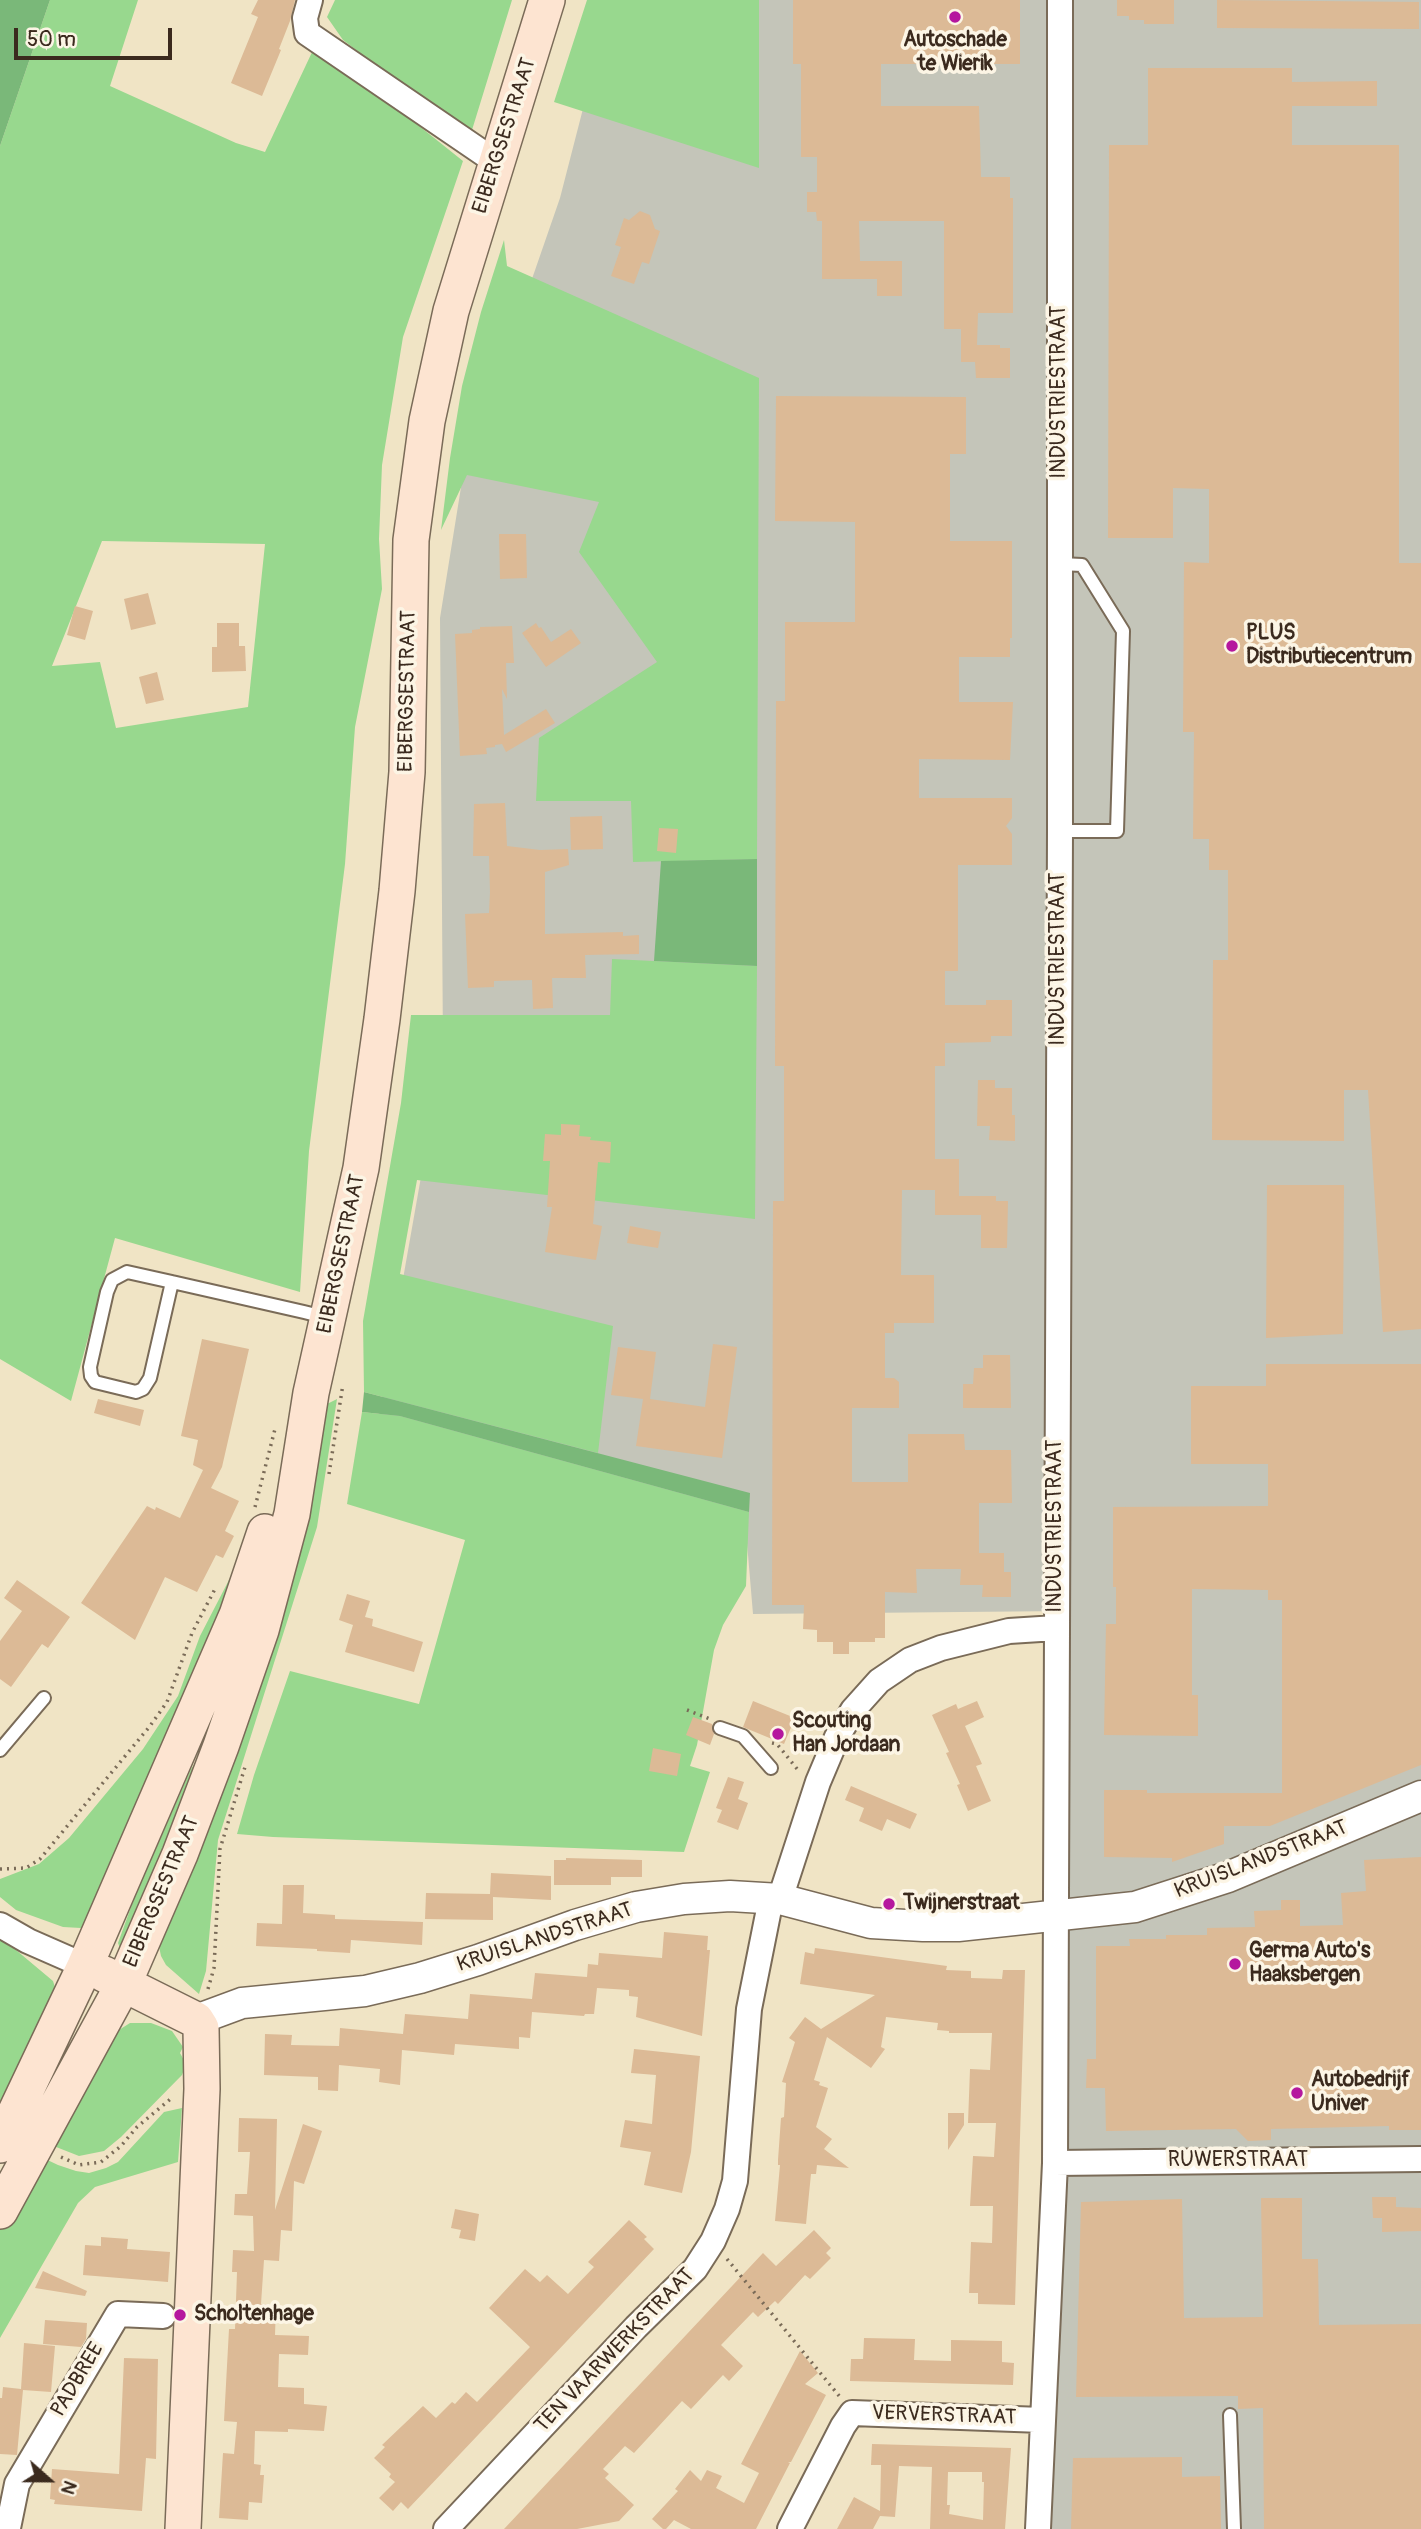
<!DOCTYPE html>
<html>
<head>
<meta charset="utf-8">
<style>
	body { margin:0 }
	#map { position:relative; width:1421px; height:2529px; overflow:hidden; background:#f0e4c5; font-family:Pangolin,sans-serif }
	canvas { display:block }
	.north { position:absolute; left:14px; top:2445px; width:70px; height:70px; -webkit-text-stroke:5px #fcf5e5; paint-order:stroke; rotate:111deg; font-size:19px; font-weight:700; line-height:28px; text-align:center; color:#3b2a1e }
	.north::after { content:''; display:block; margin:auto; width:24px; height:32px; background:#3b2a1e; clip-path:polygon(50% 0,100% 100%,50% 72%,0 100%) }
	.scale { position:absolute; left:14px; top:28px; width:158px; height:32px; box-sizing:border-box; border:4px solid #3b2a1e; border-top:0; padding-left:9px; font-size:21px; line-height:24px; white-space:nowrap; color:#3b2a1e; -webkit-text-stroke:5px #fcf5e5; paint-order:stroke }
</style>
</head>
<body>
<div id="map">
<canvas width="1421" height="2529"></canvas>
<div class="north">N</div>
<div class="scale">50 m</div>
</div>
<script>
const c = document.querySelector('canvas').getContext('2d');
c.lineJoin = 'round';
function fill(path, color) { c.fillStyle = color; c.fill(path, 'evenodd'); }
const toPath = rows => new Path2D(rows.map(r => 'M' + r).join(''));
function stroke(path, color, width, dash) { c.strokeStyle = color; c.lineWidth = width; c.lineCap = dash ? 'butt' : 'round'; c.setLineDash(dash || []); c.stroke(path); }
function label(font, color, halo, rows, align = 'center') {
  c.font = font + ' Pangolin,sans-serif'; c.lineWidth = 7; c.setLineDash([]); c.textBaseline = 'middle'; c.strokeStyle = halo; c.fillStyle = color; for (const [text, x, y, turn = 0] of rows) {
    c.save(); c.translate(x, y); c.rotate((+turn || 0) * Math.PI / 180); c.textAlign = isNaN(turn) ? turn : align; if (halo) c.strokeText(text, 0, 0); c.fillText(text, 0, 0); c.restore();
  }
}
fill(toPath([
	[611,0,1421,0,1421,2529,1044,2529,1066,1611,753,1614,745,1519,379,1415,443,1052,440,618,462,481,560,198]
]), '#c4c5b9');
fill(toPath([
	[50,0,138,0,110,86,236,143,265,152,314,48,344,66,463,161,403,337,382,465,379,539,382,589,355,727,345,864,309,1151,300,1292,115,1238,71,1401,0,1359,0,146],
	[102,541,265,544,248,707,116,728,100,662,52,666],
	[335,0,512,0,472,130,441,115,343,40,327,17],
	[587,0,759,0,759,168,554,102],
	[504,240,507,266,759,378,757,859,633,862,631,801,536,801,539,738,657,662,579,552,599,502,467,475,441,530,450,458,462,386,481,312],
	[612,959,757,966,755,1219,417,1180,400,1274,613,1326,598,1453,364,1392,363,1321,401,1103,411,1015,610,1015],
	[337,1399,317,1527,218,1840,206,1971,199,1994,166,1965,161,1956,157,1937,325,1405],
	[362,1412,400,1416,749,1512,746,1586,723,1625,714,1650,697,1745,690,1766,710,1772,684,1852,273,1837,237,1834,254,1775,290,1671,419,1704,465,1540,347,1504],
	[260,1520,94,1920,81,1928,63,1927,16,1910,0,1897,0,1879,39,1864,69,1838,143,1749,178,1696,200,1636],
	[208,1744,127,1946,120,1948,118,1943,135,1896,191,1769],
	[0,1940,16,1950,53,1981,58,1997,0,2122],
	[130,2023,151,2023,172,2031,183,2047,180,2053,186,2064,182,2075,121,2137,104,2151,79,2156,46,2143,111,2035],
	[182,2108,178,2162,95,2187,78,2203,0,2338,0,2229,39,2156,58,2165,76,2171,89,2173,106,2168,118,2162,164,2112]
]), '#98d88e');
fill(toPath([
	[0,0,50,0,0,146],
	[757,859,757,966,654,961,661,861],
	[364,1392,750,1493,749,1512,400,1416,362,1412]
]), '#7ab879');
fill(toPath([
	[258,0,295,0,290,21,279,49,281,50,262,96,231,83,258,17,251,14],
	[793,0,1020,0,1020,64,881,64,881,106,979,106,981,177,1010,177,1010,198,1013,198,1013,313,978,313,977,345,1000,345,1000,348,1010,348,1010,378,976,378,975,362,961,362,961,329,944,329,944,221,859,221,860,261,902,261,902,296,877,296,877,279,822,279,822,221,817,221,816,212,807,212,807,192,817,192,817,157,801,157,801,64,793,64],
	[1117,0,1174,0,1174,24,1144,24,1144,20,1129,20,1129,16,1117,16],
	[1217,0,1419,2,1419,29,1217,28],
	[1148,68,1292,68,1292,82,1377,81,1377,106,1292,106,1292,145,1399,145,1399,563,1421,563,1421,1329,1383,1332,1368,1090,1344,1090,1344,1141,1212,1140,1213,960,1228,960,1228,870,1209,870,1209,839,1193,839,1194,732,1183,732,1184,562,1209,563,1209,489,1173,488,1173,538,1108,538,1109,145,1148,145],
	[640,211,650,215,655,229,660,231,649,264,642,262,634,284,611,276,621,247,615,245,624,218,629,220],
	[776,396,966,397,966,454,950,454,950,541,1012,541,1012,638,1010,638,1010,657,959,657,959,702,1013,702,1010,760,919,759,919,798,1012,798,1012,818,1006,826,1012,834,1012,865,958,865,958,971,945,971,945,1005,986,1005,986,1000,1012,1000,1012,1036,991,1036,991,1042,945,1043,945,1066,935,1066,935,1159,959,1159,959,1196,996,1196,996,1201,1008,1201,1007,1248,981,1248,981,1215,935,1215,935,1190,902,1190,901,1275,934,1275,934,1323,894,1323,894,1333,885,1333,885,1378,894,1378,899,1382,899,1408,852,1408,852,1482,908,1482,908,1434,964,1434,965,1450,1011,1450,1012,1503,979,1503,979,1553,1004,1553,1004,1572,1011,1572,1011,1597,982,1597,983,1585,960,1585,961,1569,916,1569,917,1593,885,1592,885,1638,875,1638,875,1642,849,1642,849,1654,833,1654,833,1642,817,1642,817,1630,803,1629,804,1605,772,1605,773,1201,784,1201,784,1066,775,1066,776,701,785,701,785,622,855,622,855,522,775,521],
	[499,534,526,534,527,578,500,579],
	[148,593,156,624,131,630,124,599],
	[75,606,93,611,85,640,67,635],
	[217,623,239,623,239,646,245,646,246,671,212,672,212,647,217,647],
	[536,623,539,628,541,627,551,642,571,629,581,643,546,667,522,633],
	[512,626,514,663,506,663,507,699,502,689,504,735,546,709,555,723,506,752,502,744,495,745,495,747,486,748,487,754,460,756,455,634,472,633,472,630,480,629,480,627],
	[157,672,164,700,146,704,139,677],
	[505,803,507,846,540,850,568,849,569,865,545,872,545,934,623,932,623,936,639,935,639,954,585,955,586,978,552,978,553,1008,533,1009,532,980,494,981,494,987,468,988,465,914,489,913,490,892,489,856,473,856,474,804],
	[602,816,603,849,571,850,570,817],
	[659,828,678,829,676,853,657,851],
	[978,1080,995,1080,995,1088,1012,1088,1012,1115,1015,1115,1015,1141,989,1140,990,1126,977,1126],
	[561,1124,580,1125,579,1136,591,1137,590,1140,611,1142,610,1163,598,1162,593,1224,602,1226,596,1260,545,1252,552,1207,547,1207,550,1161,543,1161,545,1134,561,1135],
	[1267,1185,1344,1185,1343,1334,1266,1338],
	[630,1226,661,1232,658,1248,627,1243],
	[202,1339,249,1349,222,1467,211,1488,239,1501,225,1531,234,1536,223,1558,216,1555,197,1592,165,1577,135,1640,81,1603,147,1506,155,1510,156,1507,180,1518,203,1470,193,1465,198,1440,181,1436],
	[713,1344,737,1347,722,1458,636,1446,643,1399,611,1395,618,1347,656,1352,650,1399,705,1407],
	[983,1355,1010,1355,1011,1408,963,1408,963,1384,973,1384,974,1368,983,1368],
	[1266,1364,1421,1364,1421,1765,1270,1826,1224,1826,1224,1844,1172,1862,1172,1858,1104,1857,1104,1790,1147,1790,1147,1793,1282,1793,1282,1600,1268,1600,1268,1590,1192,1589,1192,1695,1198,1695,1198,1736,1104,1735,1106,1624,1116,1624,1116,1587,1113,1587,1113,1507,1268,1506,1268,1464,1191,1464,1191,1386,1266,1386],
	[98,1399,144,1410,140,1426,94,1413],
	[17,1580,70,1617,48,1648,42,1644,11,1687,0,1679,0,1641,22,1611,4,1598],
	[347,1594,370,1601,365,1617,373,1619,372,1626,423,1642,414,1672,345,1652,353,1625,339,1620],
	[753,1701,795,1718,784,1744,743,1727],
	[977,1701,984,1717,965,1726,982,1764,976,1766,991,1801,968,1811,957,1785,960,1784,946,1753,949,1752,932,1715,956,1704,958,1709],
	[693,1717,712,1724,714,1734,710,1745,686,1735],
	[653,1748,681,1754,677,1776,649,1771],
	[728,1777,744,1782,738,1799,748,1803,738,1830,717,1822,722,1810,716,1808],
	[851,1786,917,1814,910,1829,887,1819,882,1831,859,1821,864,1808,845,1800],
	[1421,1857,1421,2130,1389,2130,1389,2126,1271,2129,1271,2140,1248,2141,1236,2129,1106,2131,1105,2088,1086,2088,1087,2059,1096,2059,1096,1946,1130,1946,1129,1939,1166,1939,1166,1935,1207,1935,1207,1928,1255,1927,1254,1911,1281,1910,1281,1900,1300,1900,1300,1926,1343,1925,1341,1893,1366,1891,1364,1860],
	[566,1858,642,1860,642,1877,611,1877,611,1885,554,1885,554,1860,566,1860],
	[491,1873,551,1876,551,1900,493,1897,493,1920,425,1919,426,1893,490,1894],
	[283,1885,304,1885,303,1913,335,1915,335,1919,423,1922,422,1945,351,1940,350,1953,317,1951,317,1949,256,1946,257,1923,282,1924],
	[664,1932,708,1936,707,1950,710,1950,702,2036,636,2017,638,1997,629,1996,629,1990,597,1988,594,2014,585,2014,584,2016,532,2012,530,2038,519,2037,519,2049,455,2044,454,2055,402,2050,400,2085,379,2082,380,2069,339,2065,338,2091,318,2090,318,2077,264,2075,265,2034,292,2035,291,2045,339,2046,340,2028,403,2034,405,2014,468,2019,470,1994,532,1999,535,1973,587,1977,588,1964,598,1965,599,1953,662,1958],
	[815,1948,947,1966,946,1970,971,1971,971,1978,1002,1979,1003,1970,1025,1970,1015,2305,978,2304,978,2293,969,2293,971,2242,992,2243,993,2206,970,2206,973,2156,994,2157,996,2123,968,2123,970,2069,990,2070,992,2033,949,2033,949,2031,937,2030,938,2023,886,2017,881,2047,885,2049,871,2068,827,2037,814,2080,820,2082,819,2085,828,2088,816,2127,832,2139,824,2149,849,2168,817,2165,816,2174,811,2174,806,2224,775,2221,780,2165,778,2165,778,2160,781,2118,784,2117,786,2083,782,2082,795,2042,789,2038,805,2017,821,2029,875,1995,800,1984,805,1952,814,1954],
	[634,2049,700,2056,691,2152,682,2193,644,2185,651,2152,620,2147,625,2120,652,2124,656,2075,631,2073],
	[948,2113,964,2113,964,2125,948,2150],
	[239,2118,277,2119,275,2210,303,2124,322,2131,304,2184,294,2181,292,2231,281,2230,279,2261,264,2260,261,2304,276,2305,275,2335,309,2336,308,2355,279,2354,278,2387,304,2388,304,2404,327,2406,324,2431,288,2429,288,2432,255,2431,254,2464,261,2465,260,2475,264,2475,262,2503,249,2502,248,2520,219,2518,223,2453,234,2454,237,2422,224,2421,229,2329,235,2329,237,2272,232,2272,233,2250,254,2251,253,2216,234,2215,235,2194,247,2194,250,2152,238,2152],
	[1372,2197,1396,2197,1396,2207,1421,2208,1421,2231,1382,2232,1382,2218,1373,2218],
	[1261,2198,1302,2198,1302,2259,1318,2259,1319,2325,1421,2324,1421,2529,1264,2529,1263,2408,1238,2409,1238,2396,1076,2397,1081,2202,1182,2199,1184,2318,1263,2317],
	[455,2209,479,2214,475,2241,459,2238,461,2230,451,2228],
	[629,2220,647,2237,644,2239,654,2249,408,2509,401,2502,393,2511,379,2498,395,2482,389,2477,391,2474,374,2458,385,2447,382,2445,423,2406,436,2418,452,2402,455,2404,466,2392,477,2402,530,2347,489,2308,525,2269,540,2282,547,2275,568,2294,594,2267,588,2262],
	[814,2230,831,2248,826,2253,831,2258,810,2279,805,2275,778,2304,775,2301,758,2317,753,2312,721,2345,743,2366,729,2381,723,2375,691,2409,682,2401,634,2453,625,2446,603,2469,609,2474,605,2478,634,2505,619,2521,577,2529,504,2529,763,2253,776,2266],
	[101,2237,128,2239,127,2249,170,2252,168,2282,83,2275,85,2245,101,2246],
	[43,2271,87,2291,85,2296,35,2288],
	[45,2320,87,2323,86,2339,81,2347,43,2344],
	[864,2338,915,2339,914,2360,951,2361,951,2340,1002,2341,1002,2362,1014,2363,1013,2385,850,2381,851,2359,863,2359],
	[24,2343,55,2346,51,2392,23,2390,17,2455,0,2454,0,2398,2,2398,3,2387,21,2389],
	[800,2351,818,2373,805,2384,826,2395,791,2462,788,2462,790,2463,756,2529,691,2529,674,2520,666,2529,663,2529,652,2519,678,2491,675,2489,690,2470,701,2481,707,2470,722,2476,716,2488,744,2503,759,2473,741,2464],
	[124,2358,158,2359,156,2459,146,2458,142,2511,54,2504,55,2500,50,2499,52,2469,119,2474],
	[872,2444,1011,2448,1005,2529,930,2529,932,2467,899,2466,895,2517,880,2516,873,2529,837,2529,854,2497,880,2511,881,2465,871,2465],
	[948,2472,982,2472,982,2482,984,2482,983,2520,949,2514,950,2505,947,2505],
	[1182,2457,1182,2477,1220,2476,1221,2529,1071,2529,1073,2458]
]), '#dcba96');
const service = toPath([
	[1060,831,1117,831,1123,631,1082,565,1060,564],
	[172,1282,150,1378,143,1389,136,1392,95,1382,91,1376,90,1367,107,1292,112,1280,127,1272,172,1282,304,1312,324,1317],
	[720,1728,743,1736,771,1768],
	[0,1750,44,1698],
	[1230,2415,1234,2529]
]);
const minor = toPath([
	[310,0,305,18,307,33,496,162],
	[780,1899,818,1782,837,1737,853,1710,879,1681,910,1660,941,1648,1009,1631,1056,1628],
	[0,1925,28,1941,85,1966],
	[1055,2163,1421,2159],
	[8,2528,17,2484,118,2314,163,2316],
	[446,2529,636,2327,695,2269,713,2241,727,2209,735,2181,749,2009,771,1899],
	[790,2529,843,2426,852,2413,1042,2420],
	[1038,2529,1055,2163,1060,831,1060,0]
]);
const tertiary = toPath([
	[196,2020,242,2003,365,1991,420,1978,478,1960,575,1925,636,1907,684,1899,730,1896,780,1899,871,1923,923,1926,958,1926,1135,1907,1228,1877,1421,1796]
]);
const secondary = toPath([
	[104,1974,196,2020,201,2028,202,2089,183,2529],
	[0,2145,85,1966,237,1615,265,1532],
	[0,2211,124,1983,180,1854,221,1746,261,1630,292,1514,311,1393,361,1168,382,1019,397,891,407,772,411,540,427,421,451,311,547,0]
]);
stroke(service, '#7a6b58', 16);
stroke(minor, '#7a6b58', 28);
stroke(tertiary, '#7a6b58', 33);
stroke(secondary, '#7a6b58', 38);
stroke(toPath([
	[329,1474,343,1384],
	[255,1507,275,1429],
	[687,1710,710,1719],
	[772,1743,777,1744,798,1770],
	[0,1869,26,1868,40,1859,150,1726,167,1702,192,1633,215,1589],
	[208,1989,214,1968,220,1849,245,1767],
	[61,2157,79,2165,101,2162,121,2146,137,2127,173,2097],
	[727,2259,840,2397]
]), '#7a6b58', 3.5, [2, 5]);
stroke(service, '#fff', 12);
stroke(minor, '#fff', 24);
stroke(tertiary, '#fff', 30);
stroke(secondary, '#fde4d1', 35);
for (const [x, y, r, color] of [
	[955,17,7,"#b5179e"],
	[1232,646,7,"#b5179e"],
	[778,1734,7,"#b5179e"],
	[889,1904,7,"#b5179e"],
	[1235,1964,7,"#b5179e"],
	[1297,2093,7,"#b5179e"],
	[180,2315,7,"#b5179e"]
]) { const dot = new Path2D(); dot.arc(x, y, r, 0, 2 * Math.PI); c.fillStyle = color; c.fill(dot); stroke(dot, '#fcf5e5', 2.5); }
label('bold 21px', '#3b2a1e', '#fcf5e5', [
	["Autoschade",955,41,"center"],
	["te Wierik",955,65,"center"],
	["PLUS",1246,634],
	["Distributiecentrum",1246,658],
	["Scouting",792,1722],
	["Han Jordaan",792,1746],
	["Twijnerstraat",903,1904],
	["Germa Auto's",1249,1952],
	["Haaksbergen",1249,1976],
	["Autobedrijf",1311,2081],
	["Univer",1311,2105],
	["Scholtenhage",194,2315]
], 'left');
label('21px', '#3b2a1e', '#fcf5e5', [
	["EIBERGSESTRAAT",505,136,-72],
	["INDUSTRIESTRAAT",1060,392,-90],
	["EIBERGSESTRAAT",408,691,-89],
	["INDUSTRIESTRAAT",1059,959,-90],
	["EIBERGSESTRAAT",342,1254,-78],
	["INDUSTRIESTRAAT",1056,1526,-90],
	["KRUISLANDSTRAAT",1261,1860,-21],
	["EIBERGSESTRAAT",162,1892,-67],
	["KRUISLANDSTRAAT",545,1938,-18],
	["RUWERSTRAAT",1238,2161],
	["TEN VAARWERKSTRAAT",615,2351,-46],
	["PADBREE",78,2380,-59],
	["VERVERSTRAAT",944,2416,2]
]);
</script>
</body>
</html>
